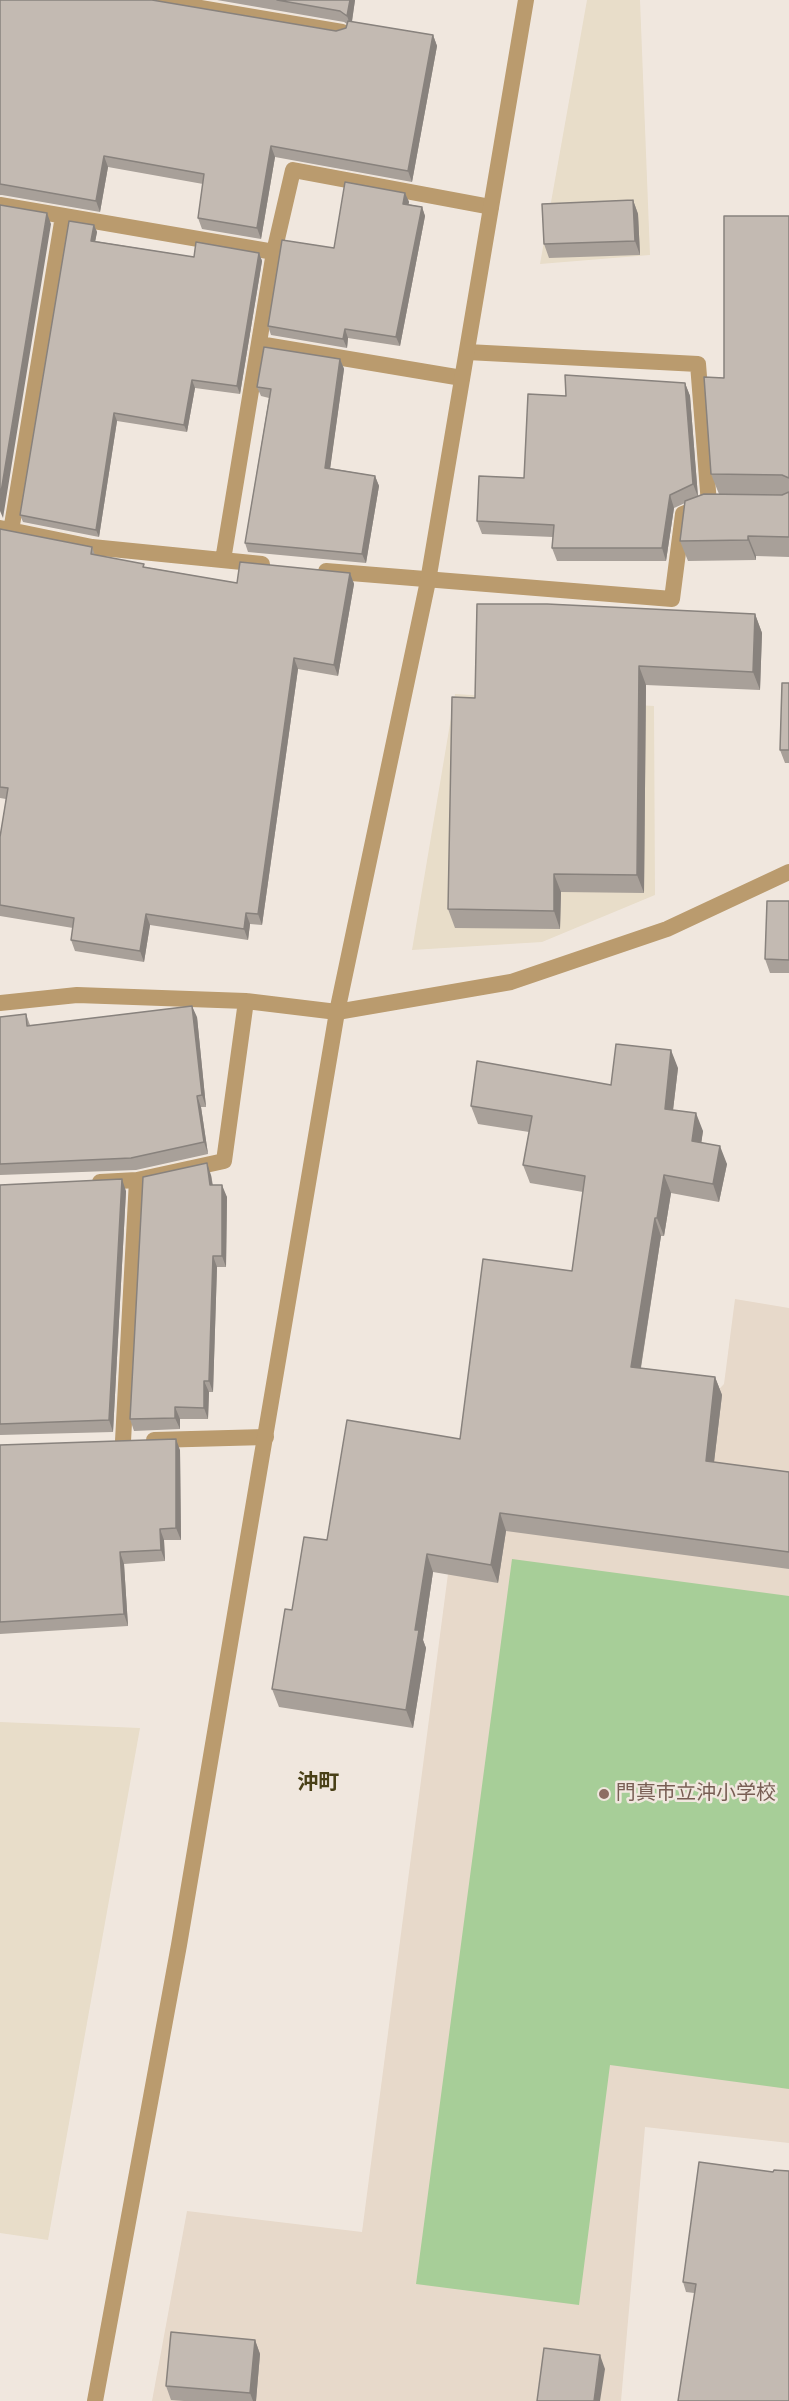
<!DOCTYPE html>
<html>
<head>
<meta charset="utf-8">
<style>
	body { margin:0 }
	canvas { display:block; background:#f0e7de }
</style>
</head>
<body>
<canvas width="789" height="2401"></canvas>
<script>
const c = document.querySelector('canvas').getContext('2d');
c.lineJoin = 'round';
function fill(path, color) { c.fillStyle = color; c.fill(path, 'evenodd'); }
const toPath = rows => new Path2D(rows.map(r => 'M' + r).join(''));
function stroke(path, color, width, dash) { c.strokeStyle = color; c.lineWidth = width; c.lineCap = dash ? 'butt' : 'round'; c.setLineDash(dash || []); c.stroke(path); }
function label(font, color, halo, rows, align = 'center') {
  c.font = font + ' "Space Grotesk","Noto Sans JP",sans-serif'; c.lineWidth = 5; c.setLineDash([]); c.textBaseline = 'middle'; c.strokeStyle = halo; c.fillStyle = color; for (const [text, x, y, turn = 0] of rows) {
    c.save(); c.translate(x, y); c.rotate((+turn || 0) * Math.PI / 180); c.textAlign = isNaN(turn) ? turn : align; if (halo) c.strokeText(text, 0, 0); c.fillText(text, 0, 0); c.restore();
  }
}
fill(toPath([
	[587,0,640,0,650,255,540,264],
	[455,694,654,706,655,895,542,942,412,950],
	[0,1722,140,1728,48,2240,0,2233]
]), '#e8ddc9');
fill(toPath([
	[735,1299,789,1308,789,2143,645,2127,621,2401,152,2401,187,2211,362,2232,466,1436,648,1462,724,1384]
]), '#e7d9ca');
fill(toPath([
	[512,1559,789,1596,789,2089,610,2065,579,2305,416,2284]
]), '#a7ce98');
stroke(toPath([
	[154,0,342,32],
	[0,205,274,252],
	[259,344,462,378],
	[467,352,698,364,709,504,722,504],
	[0,528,92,547,262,564],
	[11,531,63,216],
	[223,560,274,252,293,170,491,207],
	[326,571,672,599,683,514,703,506],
	[0,1003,77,995,246,1001,337,1012,511,982,667,929,789,872],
	[100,1182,137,1180,224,1161,246,1001],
	[154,1440,266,1437],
	[123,1441,137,1180]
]), '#ba9b6e', 16);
stroke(toPath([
	[95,2401,179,1945,337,1012,428,581,526,0]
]), '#ba9b6e', 16);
fill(toPath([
	[0,0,336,31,346,28,347,24,344,22,217,0,355,0,352,22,433,35,437,46,412,182,275,157,261,239,202,229,198,218,203,184,108,167,100,212,2,195,0,195],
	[405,193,409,202,408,204,422,207,425,216,400,346,348,338,347,348,271,335,268,326,334,248],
	[633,200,638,214,640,255,549,258,544,244],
	[789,216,789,557,756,556,756,560,688,561,680,541,685,503,674,508,666,561,557,561,552,548,553,537,482,534,477,521,524,478,566,396,685,383,690,396,698,497,782,495,784,495,719,494,711,474,724,378],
	[94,225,97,232,95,241,194,257,259,253,262,261,240,394,195,388,187,432,117,421,99,537,23,522,20,515],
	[340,359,344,369,330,468,375,476,379,486,366,563,248,552,245,543,269,398,261,396,257,387],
	[0,529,92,547,95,555,145,567,237,583,350,573,354,584,338,676,298,669,262,925,250,924,248,940,150,925,144,962,75,951,71,940,73,928,0,916,0,837,6,799,0,798],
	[755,614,762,633,760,690,646,685,644,893,561,892,560,929,455,928,448,909,475,698],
	[789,683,789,763,785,763,780,750],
	[789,901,789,973,770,973,765,959],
	[26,1014,30,1025,197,1017,206,1107,201,1107,208,1154,136,1170,0,1175,0,1017],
	[678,1068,673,1110,703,1131,701,1143,727,1164,719,1202,671,1193,664,1236,661,1236,641,1368,715,1377,722,1395,714,1462,789,1472,789,1569,506,1531,498,1583,433,1572,423,1640,426,1648,413,1728,279,1707,272,1689,292,1610,327,1540,460,1439,572,1271,583,1192,530,1183,523,1165,529,1132,478,1124,471,1106,611,1085],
	[211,1175,213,1185,227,1197,226,1267,217,1267,213,1392,209,1392,208,1419,180,1419,180,1429,134,1431,130,1419],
	[0,1185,126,1191,113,1432,0,1435],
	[0,1445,180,1450,181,1540,164,1540,165,1561,124,1564,128,1626,0,1634],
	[773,2172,694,2293,686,2292,683,2282],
	[255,2340,260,2354,256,2401,184,2401,171,2400,166,2386]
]), '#a8a099');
fill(toPath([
	[350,0,355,0,351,27,347,16],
	[433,35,437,46,412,182,408,171],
	[271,146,275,157,261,239,257,228],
	[104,156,108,167,100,212,96,201],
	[405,193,409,202,407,213,403,204],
	[633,200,638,214,640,255,635,241],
	[422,207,425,216,400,346,396,337],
	[47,213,51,224,3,518,0,511,0,498],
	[94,225,97,232,94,248,91,241],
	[259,253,262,261,240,394,237,386],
	[345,329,348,338,347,348,343,339],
	[340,359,344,369,329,477,325,468],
	[192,380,195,388,187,432,184,425],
	[685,383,690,396,698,497,693,484],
	[114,413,117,421,99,537,96,530],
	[375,476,379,486,366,563,362,554],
	[670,495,674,508,666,561,662,548],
	[748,536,756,556,756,560,748,540],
	[350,573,354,584,338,676,334,665],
	[755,614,762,633,760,690,753,672],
	[294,658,298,669,262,925,258,914],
	[639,666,646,685,644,893,637,875],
	[554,874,561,892,560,929,554,911],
	[246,913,250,924,248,940,244,929],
	[146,914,150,925,144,962,140,951],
	[192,1006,197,1017,206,1107,202,1095],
	[671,1050,678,1068,671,1127,665,1109],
	[197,1096,201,1107,208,1154,204,1142],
	[696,1113,703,1131,699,1159,692,1141],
	[720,1146,727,1164,719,1202,713,1184],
	[207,1163,211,1175,214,1197,210,1185],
	[664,1175,671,1193,664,1236,657,1218],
	[122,1179,126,1191,113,1432,109,1420],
	[222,1185,227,1197,226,1267,222,1256],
	[655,1218,661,1236,638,1385,631,1367],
	[213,1256,217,1267,213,1392,209,1381],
	[715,1377,722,1395,712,1479,706,1461],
	[204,1381,209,1392,208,1419,204,1408],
	[175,1407,180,1419,180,1429,175,1418],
	[176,1439,180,1450,181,1540,176,1528],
	[500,1513,506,1531,498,1583,491,1565],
	[160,1529,164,1540,165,1561,161,1550],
	[120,1552,124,1564,128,1626,124,1614],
	[427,1554,433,1572,423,1640,426,1648,413,1728,406,1710,415,1630],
	[255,2340,260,2354,256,2401,253,2401,250,2393],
	[600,2355,605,2369,600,2401,594,2401]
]), '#88827d');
const building = toPath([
	[0,0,152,0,336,31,346,28,348,21,433,35,408,171,271,146,257,228,198,218,204,174,104,156,96,201,0,184,0,0],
	[277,0,350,0,347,16,340,11,277,0],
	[345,182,405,193,403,204,422,207,396,337,345,329,343,339,268,326,282,240,334,248,345,182],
	[633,200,635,241,544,244,542,204,633,200],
	[0,205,47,213,0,498,0,205],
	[724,216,789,216,789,478,782,475,711,474,704,377,724,378,724,216],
	[69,221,94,225,91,241,194,257,196,242,259,253,237,386,192,380,184,425,114,413,96,530,20,515,69,221],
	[264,347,340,359,325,468,375,476,362,554,245,543,271,389,257,387,264,347],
	[565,375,685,383,693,484,670,495,662,548,552,548,554,525,477,521,479,476,524,478,528,394,566,396,565,375],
	[789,492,789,537,748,536,748,540,680,541,685,501,704,494,782,495,789,492],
	[0,529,92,547,91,554,144,564,143,567,237,583,240,562,350,573,334,665,294,658,258,914,246,913,244,929,146,914,140,951,71,940,74,918,0,905,0,837,8,788,0,787,0,529],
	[477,604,547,604,755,614,753,672,639,666,637,875,554,874,554,911,448,909,452,697,475,698,477,604],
	[782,683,789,683,789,750,780,750,782,683],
	[767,901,789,901,789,960,765,959,767,901],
	[192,1006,202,1095,197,1096,204,1142,131,1158,0,1164,0,1017,26,1014,27,1026,192,1006],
	[616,1044,671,1050,665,1109,696,1113,692,1141,720,1146,713,1184,664,1175,657,1218,655,1218,631,1367,715,1377,706,1461,789,1472,789,1552,500,1513,491,1565,427,1554,415,1630,419,1630,406,1710,272,1689,285,1609,292,1610,304,1537,327,1540,347,1420,460,1439,483,1259,572,1271,585,1176,523,1165,532,1116,471,1106,477,1061,611,1085,616,1044],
	[207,1163,210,1185,222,1185,222,1256,213,1256,209,1381,204,1381,204,1408,175,1407,175,1418,130,1419,143,1177,207,1163],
	[122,1179,109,1420,0,1424,0,1185,122,1179],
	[176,1439,176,1528,160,1529,161,1550,120,1552,124,1614,0,1622,0,1445,176,1439],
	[699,2162,773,2172,774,2170,789,2171,789,2401,678,2401,696,2284,683,2282,699,2162],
	[171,2332,255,2340,250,2393,166,2386,171,2332],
	[544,2348,600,2355,594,2401,537,2401,544,2348]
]);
fill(building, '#c3bab2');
stroke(building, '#88827d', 1.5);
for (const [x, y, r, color] of [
	[604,1794,6,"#8d6e63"]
]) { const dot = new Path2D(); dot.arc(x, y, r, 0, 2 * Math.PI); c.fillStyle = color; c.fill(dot); stroke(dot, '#f0e7de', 2); }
label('20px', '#785e54', '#f0e7de', [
	["門真市立沖小学校",616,1794]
], 'left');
label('bold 21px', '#494017', '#f0e7de', [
	["沖町",318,1783]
]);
</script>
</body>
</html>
